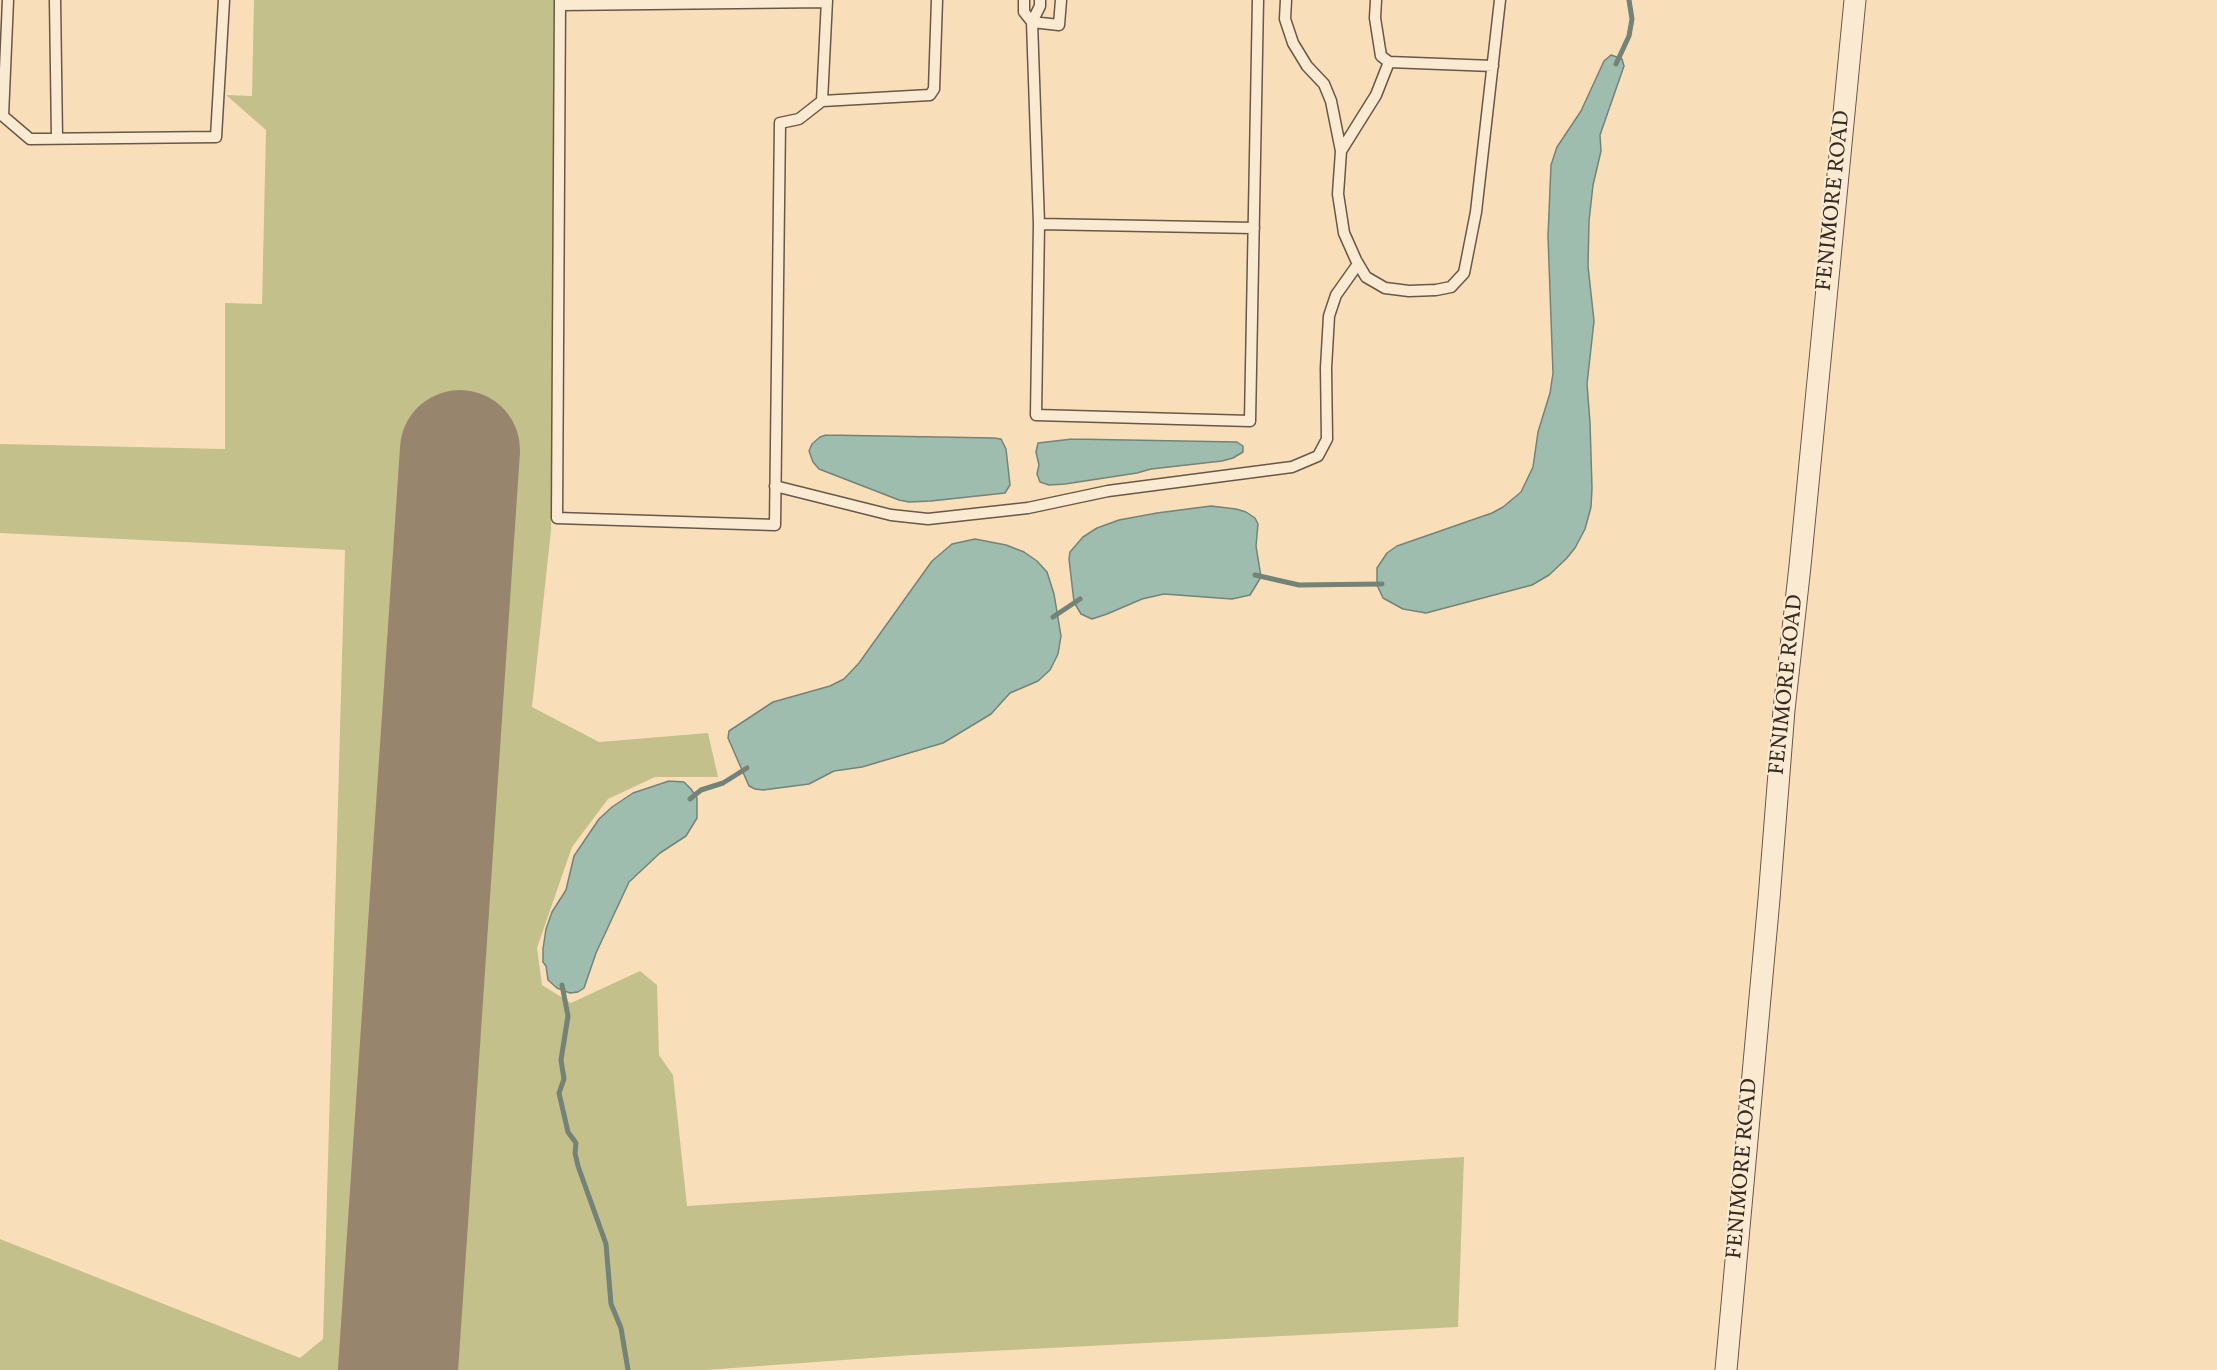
<!DOCTYPE html>
<html>
<head>
<meta charset="utf-8">
<style>
	body { margin:0 }
	canvas { display:block; background:#f9dfb9 }
</style>
</head>
<body>
<canvas width="2217" height="1370"></canvas>
<script>
const c = document.querySelector('canvas').getContext('2d');
c.lineJoin = 'round';
function fill(path, color) { c.fillStyle = color; c.fill(path, 'evenodd'); }
const toPath = rows => new Path2D(rows.map(r => 'M' + r).join(''));
function stroke(path, color, width, dash) { c.strokeStyle = color; c.lineWidth = width; c.lineCap = dash ? 'butt' : 'round'; c.setLineDash(dash || []); c.stroke(path); }
function label(font, color, halo, rows, align = 'center') {
  c.font = font + ' Vollkorn,serif'; c.lineWidth = 4.5; c.setLineDash([]); c.textBaseline = 'middle'; c.strokeStyle = halo; c.fillStyle = color; for (const [text, x, y, turn = 0] of rows) {
    c.save(); c.translate(x, y); c.rotate((+turn || 0) * Math.PI / 180); c.textAlign = isNaN(turn) ? turn : align; if (halo) c.strokeText(text, 0, 0); c.fillText(text, 0, 0); c.restore();
  }
}
fill(toPath([
	[254,0,562,0,551,530,532,707,599,742,708,733,718,777,655,777,608,799,572,847,537,948,542,985,571,1003,640,971,657,985,659,1055,673,1075,687,1206,1464,1157,1458,1327,913,1355,705,1370,0,1370,0,1239,300,1358,323,1339,345,550,0,533,0,444,225,449,225,303,262,304,266,130,226,95,252,96]
]), '#c4c08b');
const water = toPath([
	[1611,55,1622,59,1624,66,1600,135,1601,151,1593,185,1589,221,1588,266,1594,321,1587,384,1590,423,1592,488,1591,507,1585,529,1575,548,1566,559,1549,575,1532,585,1426,613,1403,609,1383,598,1377,585,1377,568,1387,553,1397,546,1492,513,1503,507,1521,492,1533,467,1538,432,1550,393,1553,373,1548,236,1551,165,1557,147,1581,111,1604,61,1611,55],
	[826,435,994,438,1001,439,1006,449,1010,485,1005,493,931,501,909,502,899,500,819,469,813,462,809,451,812,444,820,437,826,435],
	[1072,439,1237,442,1243,446,1243,452,1233,458,1222,461,1151,469,1137,473,1065,484,1049,485,1040,482,1037,474,1039,465,1036,452,1038,443,1072,439],
	[1211,506,1236,509,1246,512,1255,518,1258,524,1256,546,1261,577,1250,595,1232,599,1164,594,1142,599,1107,614,1092,619,1081,614,1074,602,1069,559,1070,552,1083,537,1097,528,1119,520,1157,513,1211,506],
	[975,539,1006,545,1024,552,1037,561,1047,572,1054,594,1061,636,1058,654,1050,670,1038,681,1010,693,991,714,943,743,862,767,834,771,809,784,763,790,755,789,749,786,728,738,729,731,773,702,830,686,844,679,859,663,932,561,952,544,975,539],
	[669,781,684,782,691,789,697,798,697,818,686,836,660,853,629,882,596,953,584,988,578,992,570,993,557,988,548,980,546,966,543,962,543,949,546,929,552,912,566,890,574,856,599,819,612,807,633,793,669,781]
]);
fill(water, '#9ebdaf');
stroke(water, '#748377', 1.5);
stroke(toPath([
	[1616,64,1629,36,1632,19,1629,0],
	[1255,575,1299,585,1382,584],
	[1053,617,1080,599],
	[690,799,701,790,723,783,747,768],
	[562,985,568,1016,561,1060,564,1079,559,1093,568,1132,576,1143,575,1153,578,1166,606,1244,611,1304,621,1328,628,1370]
]), '#748377', 5);
stroke(toPath([
	[398,1370,460,450]
]), '#98856e', 120);
const lane = toPath([
	[8,0,3,116,30,139,216,137,224,0],
	[55,0,57,138],
	[560,0,557,518,775,525,780,123,799,119,822,101,827,0],
	[1024,0,1024,12,1032,22,1059,25,1061,0],
	[1040,0,1040,6,1032,22,1039,224,1036,415,1250,421,1258,0],
	[1286,0,1285,19,1293,43,1307,66,1324,84,1331,101,1341,151,1338,194,1344,233,1356,260,1366,277,1385,288,1409,291,1436,290,1451,287,1464,273,1476,212,1500,0],
	[1376,0,1375,18,1381,56,1389,62,1493,66],
	[560,5,826,2],
	[822,101,930,95,934,89,937,0],
	[1341,151,1376,95,1389,62],
	[1039,224,1254,228],
	[775,486,891,515,928,519,1028,508,1108,491,1292,467,1318,456,1327,439,1326,368,1329,316,1336,295,1358,264]
]);
const street = toPath([
	[1726,1370,1769,899,1784,710,1800,566,1855,0]
]);
stroke(lane, '#675848', 13);
stroke(street, '#675848', 23);
stroke(lane, '#fbead2', 10);
stroke(street, '#fbead2', 21);
label('22px', '#362b22', '#fbead2', [
	["FENIMORE ROAD",1835,201,-84],
	["FENIMORE ROAD",1788,685,-84],
	["FENIMORE ROAD",1744,1169,-85]
]);
</script>
</body>
</html>
